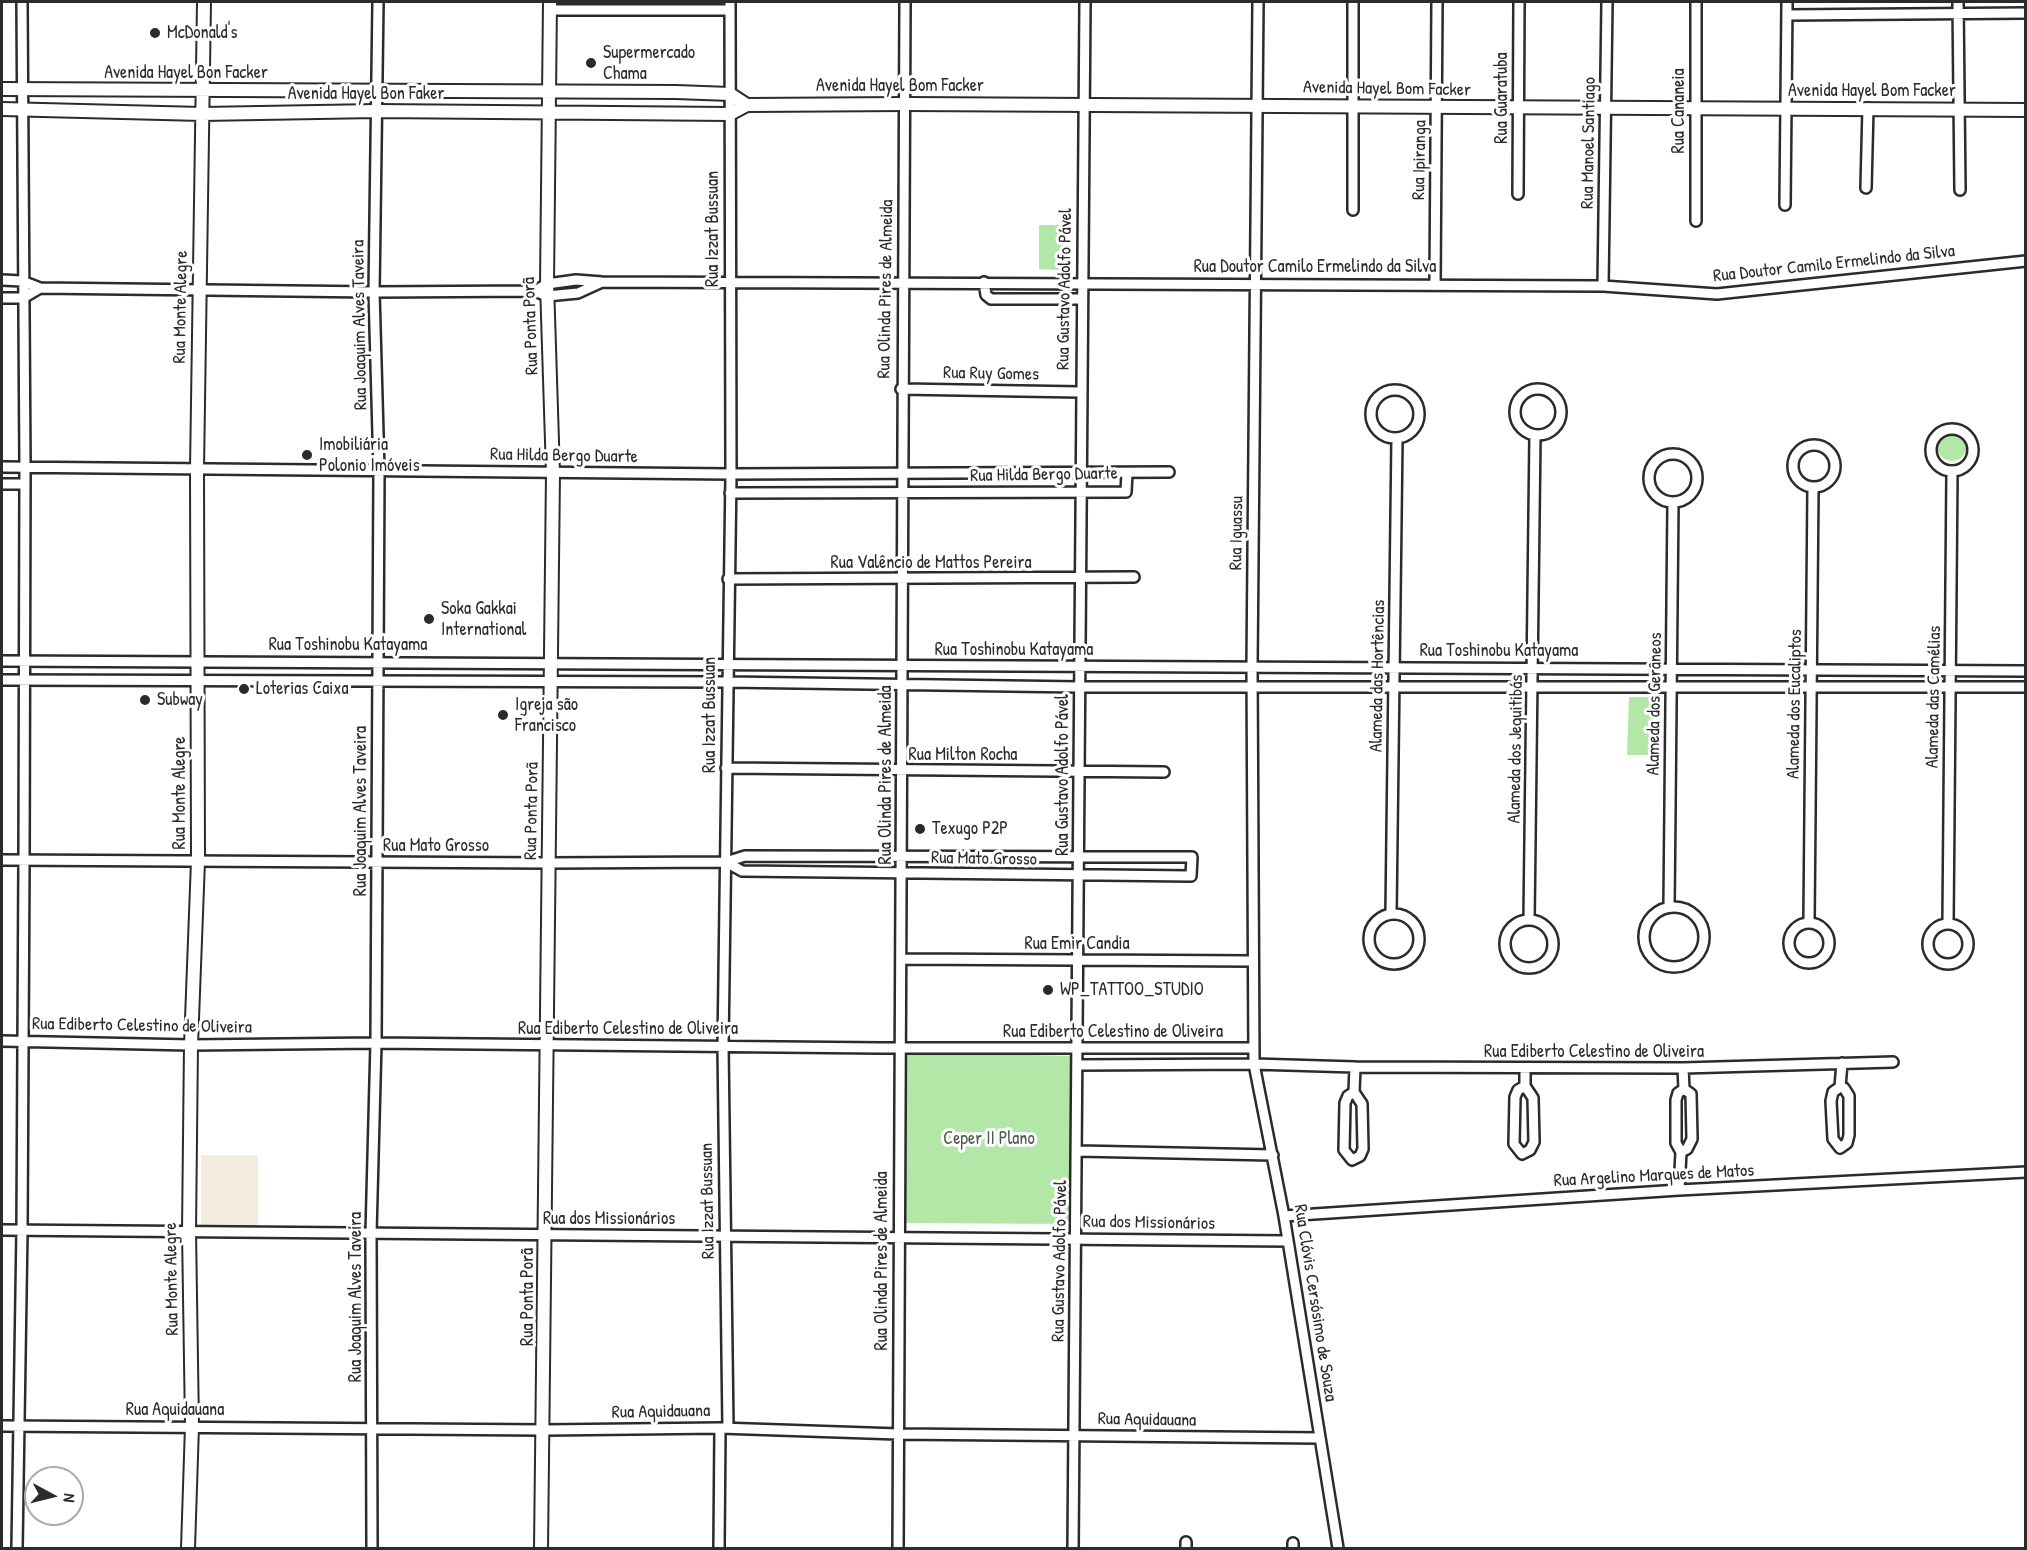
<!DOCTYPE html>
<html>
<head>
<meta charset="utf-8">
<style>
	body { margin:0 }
	#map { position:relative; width:2027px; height:1550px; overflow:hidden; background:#fff; font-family:"Patrick Hand",sans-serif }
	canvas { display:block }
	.frame { position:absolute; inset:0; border:3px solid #2b2b2b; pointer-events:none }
	.north { position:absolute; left:24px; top:1466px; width:60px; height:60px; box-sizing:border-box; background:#fff; border:2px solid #aaa; border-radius:50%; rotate:97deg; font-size:16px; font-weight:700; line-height:24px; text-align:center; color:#2b2b2b }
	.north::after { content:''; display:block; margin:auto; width:21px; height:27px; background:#2b2b2b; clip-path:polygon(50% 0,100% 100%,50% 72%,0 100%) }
</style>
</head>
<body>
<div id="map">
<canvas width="2027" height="1550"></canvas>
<div class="frame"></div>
<div class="north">N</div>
</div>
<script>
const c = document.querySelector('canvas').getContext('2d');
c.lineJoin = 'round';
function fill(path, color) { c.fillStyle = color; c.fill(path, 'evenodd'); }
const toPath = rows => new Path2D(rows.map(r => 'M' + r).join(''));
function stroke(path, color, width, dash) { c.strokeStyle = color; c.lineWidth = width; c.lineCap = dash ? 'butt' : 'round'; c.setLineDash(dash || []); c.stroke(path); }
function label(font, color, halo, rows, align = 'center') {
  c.font = font + ' "Patrick Hand",sans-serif'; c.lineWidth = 6; c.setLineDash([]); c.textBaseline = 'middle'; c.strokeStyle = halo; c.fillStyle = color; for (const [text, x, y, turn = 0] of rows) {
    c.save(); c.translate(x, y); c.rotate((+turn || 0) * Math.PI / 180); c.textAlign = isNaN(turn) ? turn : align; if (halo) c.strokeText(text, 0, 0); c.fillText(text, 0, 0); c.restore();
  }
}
fill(toPath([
	[201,1155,258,1155,258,1227,201,1227]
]), '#f4edde');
fill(toPath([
	[1039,225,1063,225,1062,270,1039,269],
	'1937 446a15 15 0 1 1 30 0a15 15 0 1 1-30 0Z',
	[1629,697,1661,697,1660,755,1627,755],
	[906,1052,1074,1056,1072,1224,903,1223]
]), '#b3e7a8');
const minor = toPath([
	[1258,2,1252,666,1254,1064,1284,1216,1338,1548],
	[1353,2,1353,210],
	[1958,2,1960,190],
	[550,10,730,10],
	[1787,15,2026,13],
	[1866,188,1868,108],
	[1518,194,1519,2],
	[1785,205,1787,2],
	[1696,221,1696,2],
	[2,280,22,281,40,288,374,292,535,291,547,296,578,293,600,283],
	[984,282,986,295,991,299,1081,299],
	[1435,284,1437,2],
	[1603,286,1607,2],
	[535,291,547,284,576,280,602,282,1603,286,1717,294,2026,261],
	[2,298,23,298,40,288],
	'1515 412a23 23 0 1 1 46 0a23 23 0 1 1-46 0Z',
	[901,389,1080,392],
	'1371 414a24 24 0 1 1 48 0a24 24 0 1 1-48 0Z',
	'1931 450a21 21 0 1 1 42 0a21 21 0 1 1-42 0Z',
	'1793 466a21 21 0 1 1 42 0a21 21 0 1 1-42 0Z',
	'1649 478a24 24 0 1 1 48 0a24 24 0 1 1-48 0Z',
	[2,467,731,474,1169,472],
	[2,484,25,484],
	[730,493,1126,492,1127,473],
	[728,579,1134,577],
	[2,661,2026,671],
	[2,680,727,682,1080,687,2026,687],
	[726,768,1164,772],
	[2,860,549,863,726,862,745,856,1192,857,1191,876,742,871,726,862],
	[1669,907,1673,502],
	'1644 937a30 30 0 1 1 60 0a30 30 0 1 1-60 0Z',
	'1369 939a25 25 0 1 1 50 0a25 25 0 1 1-50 0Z',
	[1391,914,1397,438],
	[1529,920,1535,435],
	'1505 944a24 24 0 1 1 48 0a24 24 0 1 1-48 0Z',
	[1809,921,1813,488],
	'1789 943a20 20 0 1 1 40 0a20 20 0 1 1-40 0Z',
	[1948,923,1952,472],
	'1928 944a20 20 0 1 1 40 0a20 20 0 1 1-40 0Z',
	[902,959,1253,961],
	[2,1041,191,1045,376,1043,881,1048,1253,1048],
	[1079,1065,1254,1064,1355,1067,1683,1068,1893,1062],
	[1525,1086,1518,1090,1515,1097,1514,1144,1522,1154,1530,1150,1534,1142,1533,1098,1525,1086,1525,1069],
	[1840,1087,1844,1088,1849,1096,1849,1135,1847,1143,1840,1148,1833,1139,1831,1101,1833,1092,1840,1087],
	[1840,1087,1842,1063],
	[1354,1092,1348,1096,1345,1103,1344,1150,1352,1160,1360,1156,1363,1149,1362,1104,1354,1092,1355,1067],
	[1078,1151,1273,1155],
	[1681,1152,1687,1149,1692,1139,1691,1094,1684,1089],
	[1679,1190,1681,1152,1676,1143,1676,1100,1678,1093,1684,1089,1683,1068],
	[1284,1216,1679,1190,2026,1172],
	[2,1230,1288,1241],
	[2,1426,545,1430,720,1428,898,1434,1320,1438],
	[728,1428,723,1046,731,474,730,2],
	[17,1548,22,1230,24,860,25,467,22,2],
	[372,1548,371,1233,376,1043,379,470,374,292,378,2],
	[719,1548,720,1428],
	[898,1548,905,2],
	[1073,1548,1085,2],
	[1186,1548,1186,1542],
	[1293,1548,1293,1543]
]);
const tertiary = toPath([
	[2,89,676,92,730,94,747,105],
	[2,109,202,114,376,111,730,114,747,105,906,104,2026,110],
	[188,1548,192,1426,189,1231,191,1045,198,861,197,469,204,2],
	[541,1548,553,473,547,284,550,2]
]);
stroke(minor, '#2b2b2b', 14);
stroke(tertiary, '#2b2b2b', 16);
stroke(minor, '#fff', 9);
stroke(tertiary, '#fff', 12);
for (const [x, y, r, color] of [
	[155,33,6,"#2b2b2b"],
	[591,63,6,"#2b2b2b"],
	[307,455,6,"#2b2b2b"],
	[429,619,6,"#2b2b2b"],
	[244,689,6,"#2b2b2b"],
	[145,700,6,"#2b2b2b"],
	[503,715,6,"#2b2b2b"],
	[920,829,6,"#2b2b2b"],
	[1048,990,6,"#2b2b2b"]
]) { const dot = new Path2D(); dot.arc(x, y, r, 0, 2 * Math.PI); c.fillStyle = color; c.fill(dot); stroke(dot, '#fff', 2); }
label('18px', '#2b2b2b', '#fff', [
	["McDonald's",167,33],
	["Supermercado",603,53],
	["Chama",603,74],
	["Imobiliária",319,445],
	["Polonio Imóveis",319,466],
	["Soka Gakkai",441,609],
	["International",441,630],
	["Loterias Caixa",256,689],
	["Subway",157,700],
	["Igreja são",515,705],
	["Francisco",515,726],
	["Texugo P2P",932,829],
	["WP_TATTOO_STUDIO",1060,990]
], 'left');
label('18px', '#2b2b2b', '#fff', [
	["Avenida Hayel Bon Facker",186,73],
	["Avenida Hayel Bom Facker",900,86],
	["Avenida Hayel Bom Facker",1387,89,1],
	["Avenida Hayel Bom Facker",1872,91],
	["Avenida Hayel Bon Faker",366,94],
	["Rua Guaratuba",1502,98,-90],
	["Rua Cananeia",1679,111,-90],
	["Rua Manoel Santiago",1589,143,-89],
	["Rua Ipiranga",1420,160,-89],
	["Rua Izzat Bussuan",713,229,-90],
	["Rua Doutor Camilo Ermelindo da Silva",1834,264,-6],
	["Rua Doutor Camilo Ermelindo da Silva",1315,267],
	["Rua Olinda Pires de Almeida",886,289,-89],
	["Rua Gustavo Adolfo Pável",1065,289,-89],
	["Rua Monte Alegre",181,307,-89],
	["Rua Joaquim Alves Taveira",360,325,-91],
	["Rua Ponta Porã",531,326,-92],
	["Rua Ruy Gomes",991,374,1],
	["Rua Hilda Bergo Duarte",564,456,1],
	["Rua Hilda Bergo Duarte",1044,475,-1],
	["Rua Iguassu",1237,533,-89],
	["Rua Valêncio de Mattos Pereira",931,563],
	["Rua Toshinobu Katayama",348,645],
	["Rua Toshinobu Katayama",1014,650],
	["Rua Toshinobu Katayama",1499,651],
	["Alameda das Hortências",1378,676,-89],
	["Alameda das Camélias",1934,697,-89],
	["Alameda dos Gerâneos",1655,704,-89],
	["Alameda dos Eucaliptos",1795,704,-89],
	["Rua Izzat Bussuan",710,715,-90],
	["Alameda dos Jequitibás",1516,749,-89],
	["Rua Milton Rocha",963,755],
	["Rua Olinda Pires de Almeida",886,775,-90],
	["Rua Gustavo Adolfo Pável",1063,775,-90],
	["Rua Monte Alegre",180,793,-90],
	["Rua Joaquim Alves Taveira",361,811,-90],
	["Rua Ponta Porã",532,811,-89],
	["Rua Mato Grosso",436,846],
	["Rua Mato Grosso",984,859,1],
	["Rua Emir Candia",1077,944],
	["Rua Ediberto Celestino de Oliveira",142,1026,1],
	["Rua Ediberto Celestino de Oliveira",628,1029],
	["Rua Ediberto Celestino de Oliveira",1113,1032],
	["Rua Ediberto Celestino de Oliveira",1594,1052],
	["Rua Argelino Marques de Matos",1654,1176,-3],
	["Rua Izzat Bussuan",708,1201,-91],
	["Rua dos Missionários",609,1219],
	["Rua dos Missionários",1149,1223,1],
	["Rua Olinda Pires de Almeida",882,1261,-90],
	["Rua Gustavo Adolfo Pável",1060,1261,-89],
	["Rua Monte Alegre",172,1279,-91],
	["Rua Joaquim Alves Taveira",356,1297,-90],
	["Rua Ponta Porã",528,1297,-90],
	["Rua Clóvis Cersósimo de Souza",1315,1303,81],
	["Rua Aquidauana",175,1410],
	["Rua Aquidauana",661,1412,-1],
	["Rua Aquidauana",1147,1420,1]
]);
label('18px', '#4d5a4a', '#fff', [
	["Ceper II Plano",989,1139]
]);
</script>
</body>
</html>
